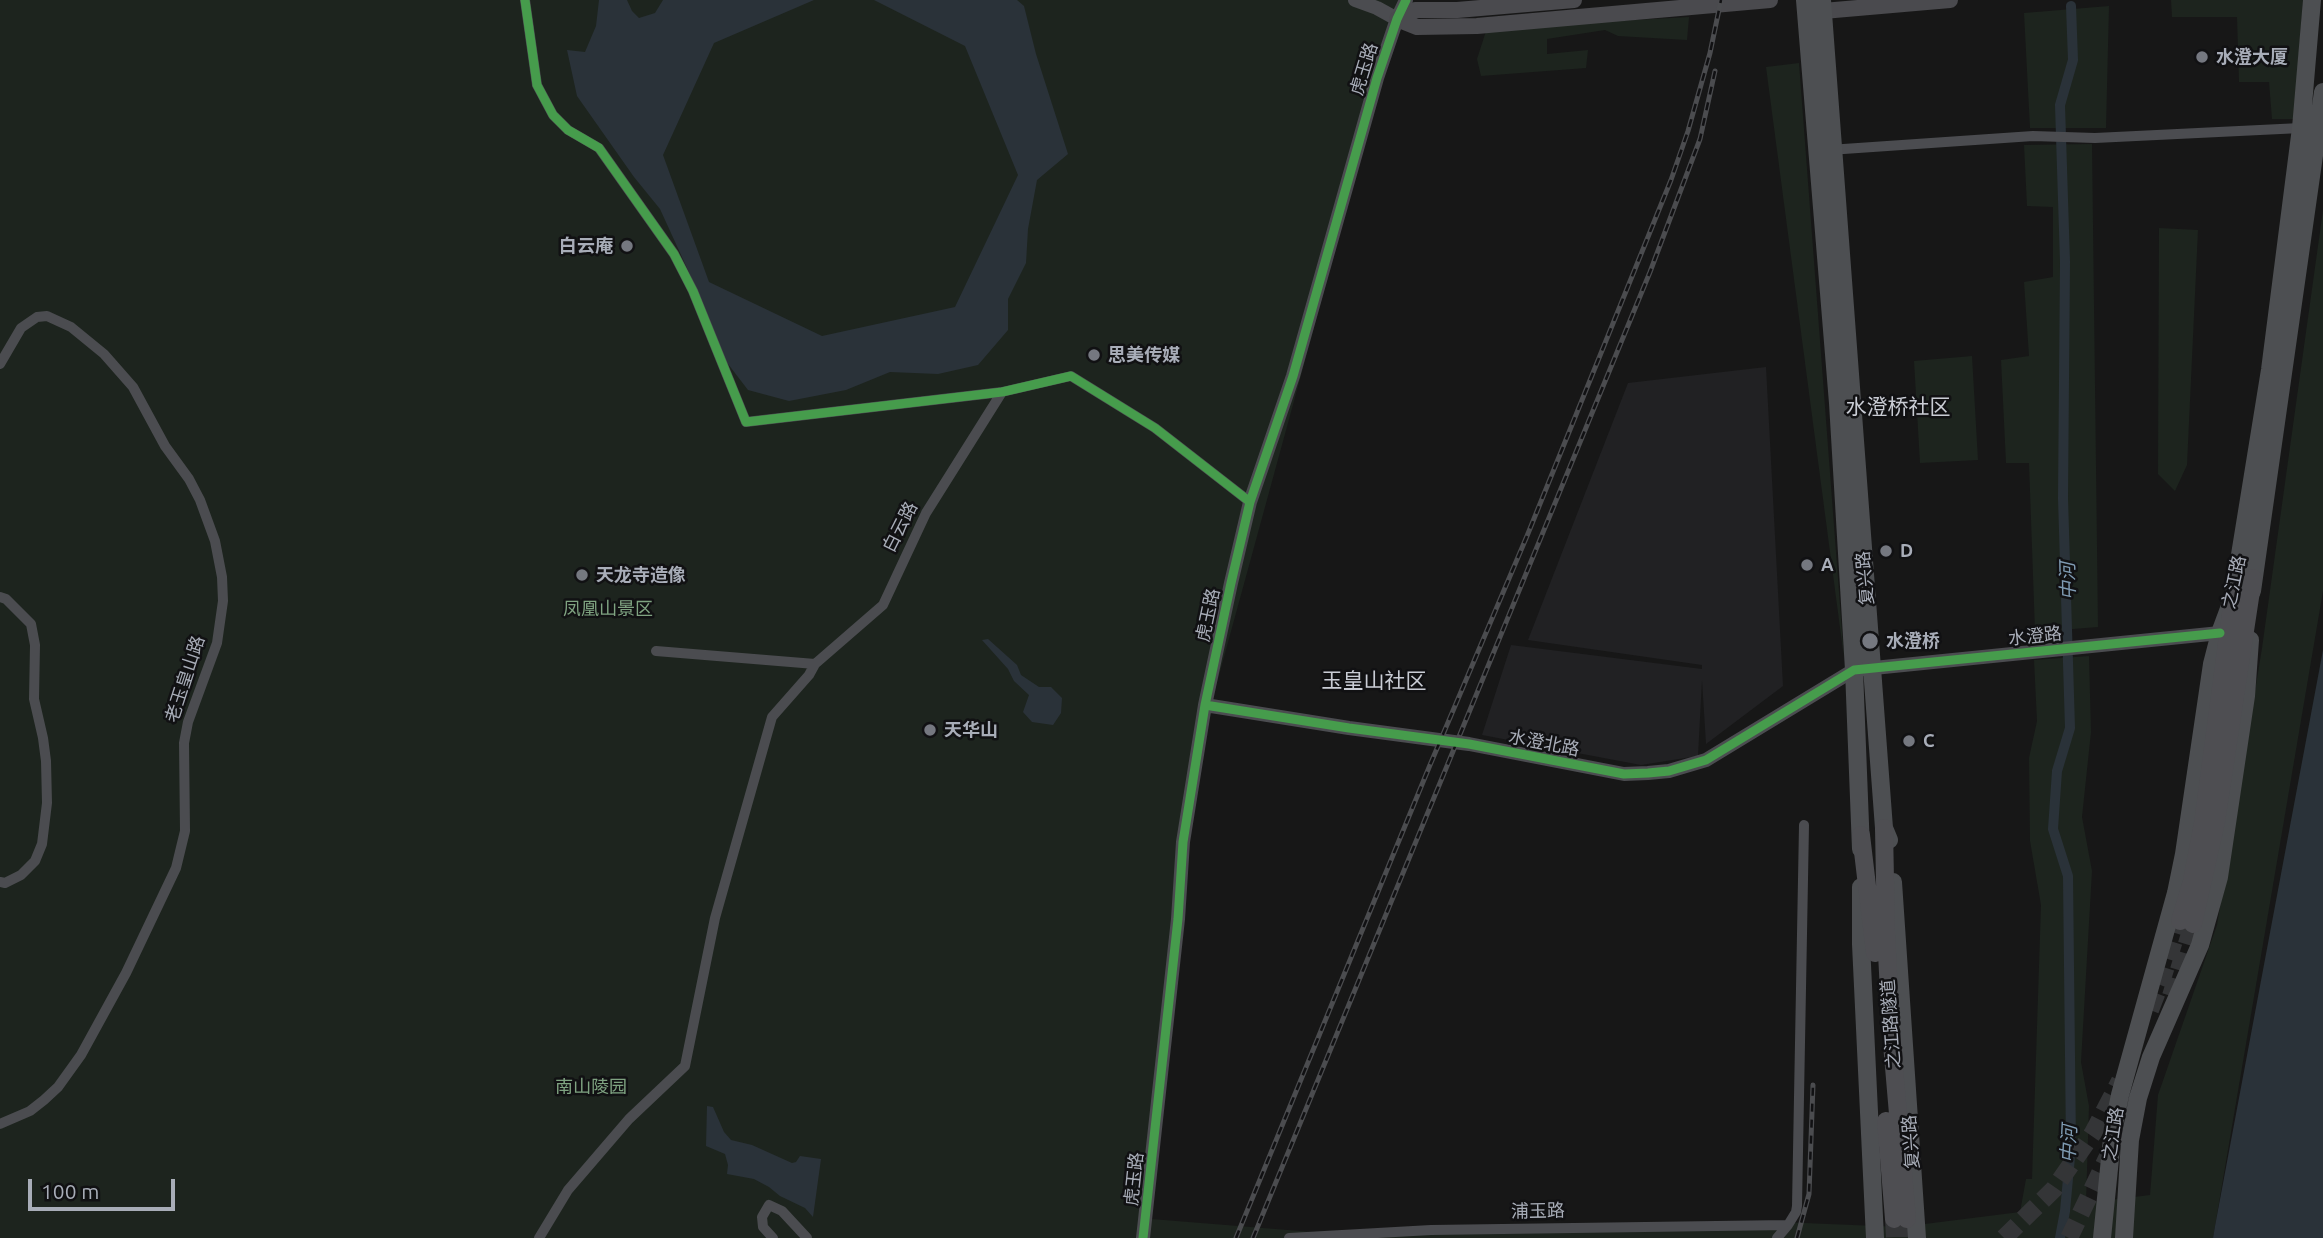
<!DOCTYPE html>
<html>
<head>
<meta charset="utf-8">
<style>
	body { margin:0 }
	#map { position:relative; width:2323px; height:1238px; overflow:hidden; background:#171717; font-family:Ubuntu,sans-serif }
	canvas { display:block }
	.scale { position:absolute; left:28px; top:1179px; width:147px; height:32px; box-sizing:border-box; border:4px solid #a8adb8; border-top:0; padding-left:9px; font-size:21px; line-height:24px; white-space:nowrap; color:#a8adb8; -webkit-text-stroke:5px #111113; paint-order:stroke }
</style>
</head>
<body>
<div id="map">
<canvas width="2323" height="1238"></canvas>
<div class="scale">100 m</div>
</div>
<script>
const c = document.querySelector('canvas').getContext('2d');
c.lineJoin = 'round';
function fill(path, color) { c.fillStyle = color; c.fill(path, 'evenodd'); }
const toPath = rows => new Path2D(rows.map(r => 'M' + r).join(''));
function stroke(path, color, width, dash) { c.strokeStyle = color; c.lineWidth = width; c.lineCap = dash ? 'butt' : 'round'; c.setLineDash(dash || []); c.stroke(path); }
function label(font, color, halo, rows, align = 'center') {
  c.font = font + ' Ubuntu,"Noto Sans SC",sans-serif'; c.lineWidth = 5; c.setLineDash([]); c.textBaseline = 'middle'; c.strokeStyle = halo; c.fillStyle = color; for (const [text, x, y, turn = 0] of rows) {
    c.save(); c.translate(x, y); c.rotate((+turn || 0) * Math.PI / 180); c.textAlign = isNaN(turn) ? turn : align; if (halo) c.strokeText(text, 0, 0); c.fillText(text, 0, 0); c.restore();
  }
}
fill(toPath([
	[1766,367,1783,686,1706,744,1702,680,1698,756,1641,765,1482,735,1511,645,1702,669,1702,665,1528,640,1628,383]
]), '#212123');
fill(toPath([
	[0,0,1410,0,1387,61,1201,741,1139,1218,1325,1233,1780,1222,1901,1227,2020,1212,2026,1179,2032,1179,2041,905,2030,841,2029,758,2037,721,2034,660,2089,656,2091,732,2082,817,2092,871,2081,1062,2089,1106,2086,1203,2150,1195,2158,1095,2217,925,2262,648,2323,210,2323,591,2213,1238,0,1238],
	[2171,0,2303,0,2294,119,2272,119,2269,82,2239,82,2237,17,2172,17],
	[2109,6,2106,128,2030,128,2024,13],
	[1689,17,1687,40,1618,36,1605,30,1547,39,1547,54,1588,50,1586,68,1481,76,1477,59,1487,28],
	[1799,63,1844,658,1766,67],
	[2092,144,2098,627,2035,632,2029,463,2006,463,2001,360,2029,356,2024,282,2053,277,2053,207,2027,206,2024,145],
	[2159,228,2198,230,2187,465,2175,491,2158,474],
	[1972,356,1978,460,1920,463,1914,361]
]), '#1d241e');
fill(toPath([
	[599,0,627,0,632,11,639,18,655,13,663,0,814,0,714,43,663,155,709,282,822,336,955,307,1018,175,965,46,874,0,1017,0,1024,6,1036,54,1068,154,1037,180,1028,229,1026,263,1008,299,1008,330,978,365,938,374,890,372,846,390,789,401,748,390,725,360,703,303,660,209,634,177,577,96,567,50,585,52,596,26],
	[988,639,1017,665,1021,675,1039,687,1051,687,1062,698,1061,713,1053,725,1032,722,1023,712,1029,695,1014,681,1008,669,982,640],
	[2323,650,2323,1238,2213,1238,2215,1226],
	[707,1106,713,1107,724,1132,731,1140,752,1145,792,1163,796,1162,800,1156,821,1159,813,1217,805,1208,780,1196,769,1187,754,1179,727,1174,728,1165,725,1154,706,1146]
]), '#2a3239');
stroke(toPath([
	[2060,1238,2065,1211,2071,1146,2068,876,2053,829,2057,771,2070,728,2063,498,2065,262,2060,105,2073,60,2071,6]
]), '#2a3239', 10);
stroke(toPath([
	[2171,996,2193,924],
	[2150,1010,2162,979,2180,921],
	[1894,1219,1895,1238],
	[1907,1219,1907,1238],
	[2004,1238,2054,1189,2093,1133,2120,1081],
	[2069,1238,2121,1129,2133,1098]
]), '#343537', 18, [18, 9]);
stroke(toPath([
	[525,0,537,85,553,115,568,130,599,148,674,254,693,291,746,422,1002,392,1071,376,1155,428,1250,502],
	[1829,150,2033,136,2095,138,2301,128],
	[0,364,21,328,37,317,47,316,71,327,104,354,133,387,165,446,189,479,200,500,215,541,222,577,223,601,217,643,188,722,184,743,185,831,176,868,126,973,81,1055,58,1087,44,1100,30,1111,0,1124],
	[0,597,6,599,31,624,35,645,34,699,43,738,46,761,47,803,42,844,35,861,21,875,5,883,0,882],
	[656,651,815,664],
	[539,1238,568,1190,629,1119,685,1066,715,918,772,717,809,675,815,664,883,605,926,513,1002,392],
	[773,1238,763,1227,762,1217,769,1205,782,1211,807,1238],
	[1289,1238,1431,1230,1788,1225,1796,1212,1797,1206,1804,825],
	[1777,1238,1788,1225]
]), '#4b4c50', 10);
stroke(toPath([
	[1355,0,1377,8,1397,19],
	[1205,705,1349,728,1469,744,1624,774,1648,773,1669,771,1706,760,1854,670,2220,633],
	[1143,1238,1178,919,1183,842,1205,705,1231,583,1250,502,1293,376,1377,78,1397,19,1406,0]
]), '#4b4c50', 14);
stroke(toPath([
	[1823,11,1950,0],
	[1397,19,1417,27,1477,26,1770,0],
	[1397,19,1415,10,1457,10,1574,0]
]), '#4a4a4e', 16);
stroke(toPath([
	[1805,0,1838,403,1854,670,1861,849],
	[1822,0,1884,828,1889,840],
	[2252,591,2323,92],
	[1893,882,1917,1238],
	[1861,887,1861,944,1875,1238],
	[2102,1238,2113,1129,2120,1095,2176,893,2184,854,2212,664,2220,633,2233,598,2270,370,2301,128,2312,0],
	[2124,1238,2130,1140,2138,1098,2151,1057,2200,945,2219,877,2246,696,2250,640]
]), '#4d4f52', 18);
stroke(toPath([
	[1884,828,1886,933,1891,1032,1907,1219],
	[1861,835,1875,953],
	[2180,921,2192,881,2203,823,2233,598],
	[2193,924,2216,822,2253,578],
	[1886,1121,1894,1219]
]), '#4e4e52', 18);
const rail = toPath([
	[1236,1238,1430,765,1527,536,1671,180,1688,131,1710,53,1721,0],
	[1253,1238,1650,272,1700,139,1715,71],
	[1797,1238,1809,1194,1813,1085]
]);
stroke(rail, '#4b4c4f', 5);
stroke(rail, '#111113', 2.5, [8]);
stroke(toPath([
	[525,0,537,85,553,115,568,130,599,148,674,254,693,291,746,422,1002,392,1071,376,1155,428,1250,502],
	[1205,705,1349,728,1469,744,1624,774,1648,773,1669,771,1706,760,1854,670,2220,633],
	[1143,1238,1178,919,1183,842,1205,705,1231,583,1250,502,1293,376,1377,78,1397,19,1406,0]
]), '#469c4c', 9);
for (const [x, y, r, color] of [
	[2202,57,7,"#757880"],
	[627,246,7,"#757880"],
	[1094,355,7,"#757880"],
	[1886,551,7,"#757880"],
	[1807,565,7,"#757880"],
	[582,575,7,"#757880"],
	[1870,641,9,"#757880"],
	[930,730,7,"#757880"],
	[1909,741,7,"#757880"]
]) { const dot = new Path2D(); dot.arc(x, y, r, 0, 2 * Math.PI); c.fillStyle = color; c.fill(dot); stroke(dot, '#111113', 2.5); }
label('bold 18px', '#a8adb8', '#111113', [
	["水澄大厦",2216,57],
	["白云庵",613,246,"right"],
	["思美传媒",1108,355],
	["D",1900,551],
	["A",1821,565],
	["天龙寺造像",596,575],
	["水澄桥",1886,641],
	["天华山",944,730],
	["C",1923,741]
], 'left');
label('18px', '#a8adb8', '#111113', [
	["虎玉路",1364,69,-73],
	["白云路",900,527,-63],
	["复兴路",1865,578,-95],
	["之江路",2234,582,-78],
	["虎玉路",1208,615,-78],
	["水澄路",2035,636,-6],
	["老玉皇山路",185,679,-72],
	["水澄北路",1544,743,11],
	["之江路隧道",1891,1024,-94],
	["之江路",2113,1134,-81],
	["复兴路",1911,1142,-94],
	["虎玉路",1134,1179,-84],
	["浦玉路",1538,1211,-1]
]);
label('18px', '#7fa381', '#111113', [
	["凤凰山景区",608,609],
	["南山陵园",591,1087]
]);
label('italic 19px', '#7f9bb3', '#111113', [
	["中河",2068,581,-91],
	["中河",2069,1144,-87]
]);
label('21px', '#c9ccd4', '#111113', [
	["水澄桥社区",1898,407],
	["玉皇山社区",1374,681]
]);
</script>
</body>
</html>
